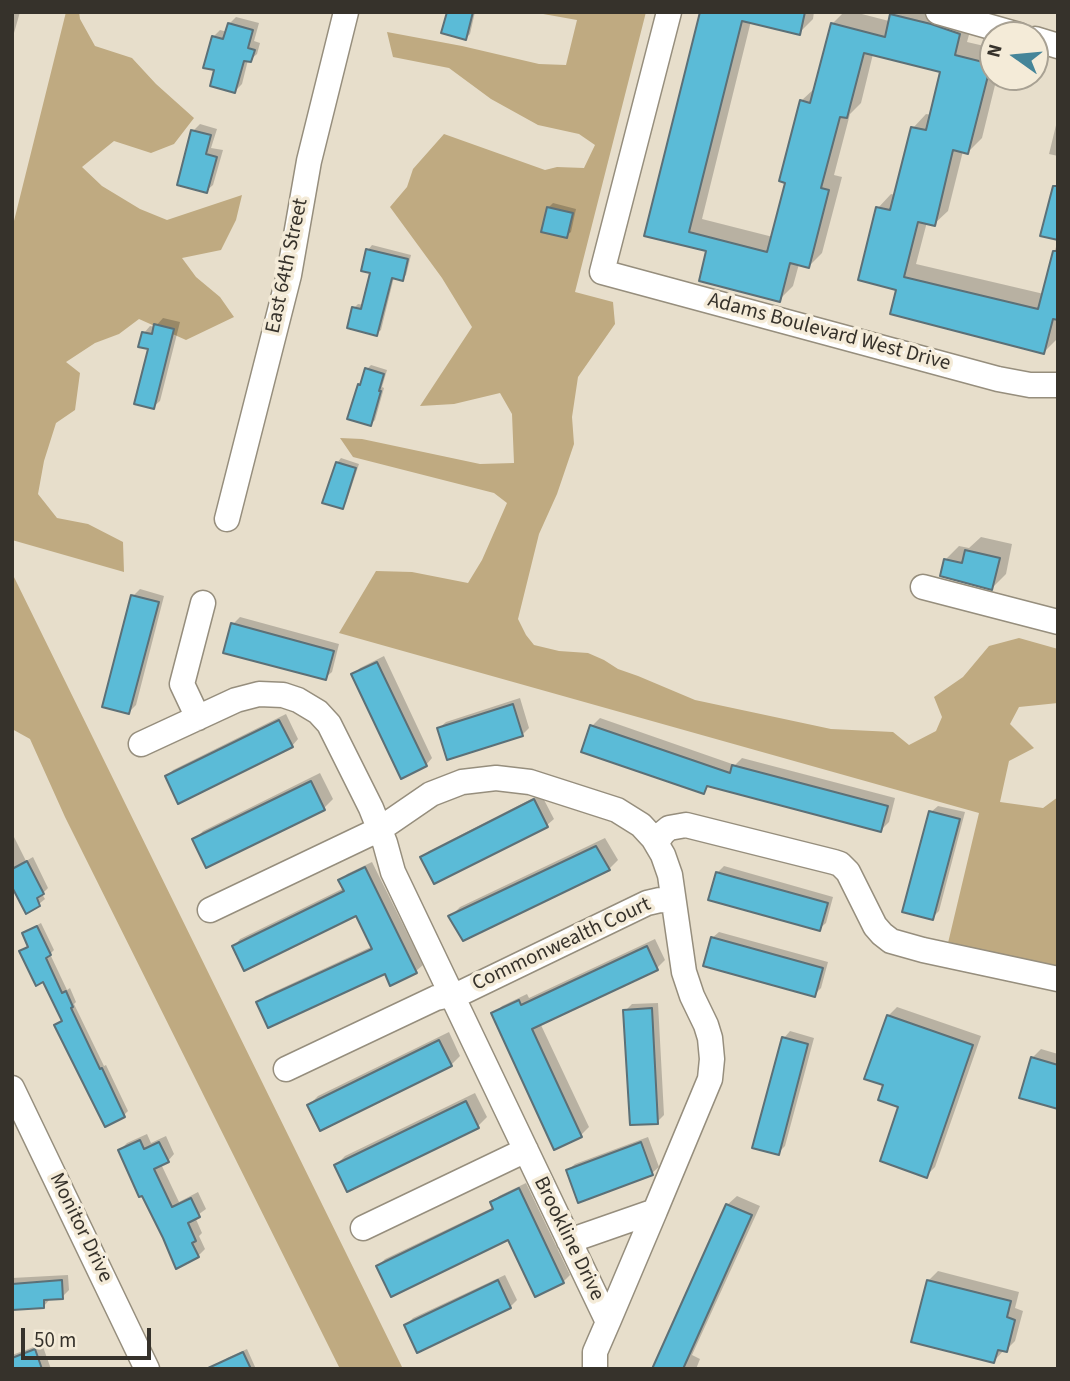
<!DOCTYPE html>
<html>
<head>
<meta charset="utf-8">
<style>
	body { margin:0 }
	#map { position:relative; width:1070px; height:1381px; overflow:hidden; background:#e7decb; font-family:"Source Sans 3",sans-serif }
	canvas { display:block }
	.frame { position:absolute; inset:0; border:14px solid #36322b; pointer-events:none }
	.north { position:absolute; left:979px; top:21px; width:70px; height:70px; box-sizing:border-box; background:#f4ebd8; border:2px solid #a8a193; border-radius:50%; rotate:285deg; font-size:19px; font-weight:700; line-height:28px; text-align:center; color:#36322b }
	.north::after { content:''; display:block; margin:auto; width:24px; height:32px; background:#458599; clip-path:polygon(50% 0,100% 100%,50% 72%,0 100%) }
	.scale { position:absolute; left:21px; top:1328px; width:130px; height:32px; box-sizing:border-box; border:4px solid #36322b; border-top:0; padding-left:9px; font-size:21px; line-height:24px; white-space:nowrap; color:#36322b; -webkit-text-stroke:5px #f4ebd8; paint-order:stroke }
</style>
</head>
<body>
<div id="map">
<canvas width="1070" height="1381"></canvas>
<div class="frame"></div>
<div class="north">N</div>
<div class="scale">50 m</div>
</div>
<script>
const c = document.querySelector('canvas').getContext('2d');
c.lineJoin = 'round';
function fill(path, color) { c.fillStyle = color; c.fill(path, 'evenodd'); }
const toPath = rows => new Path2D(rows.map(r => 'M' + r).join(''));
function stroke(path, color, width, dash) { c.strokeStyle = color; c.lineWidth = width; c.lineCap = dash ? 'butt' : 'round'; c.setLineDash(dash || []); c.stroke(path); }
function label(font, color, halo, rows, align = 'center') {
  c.font = font + ' "Source Sans 3",sans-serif'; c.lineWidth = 7; c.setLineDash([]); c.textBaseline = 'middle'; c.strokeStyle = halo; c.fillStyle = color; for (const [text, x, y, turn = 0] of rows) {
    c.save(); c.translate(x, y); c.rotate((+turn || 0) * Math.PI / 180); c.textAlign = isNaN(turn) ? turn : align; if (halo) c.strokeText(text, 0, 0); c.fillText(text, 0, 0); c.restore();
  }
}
fill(toPath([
	[66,12,79,12,80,19,95,46,132,58,156,84,194,118,174,144,151,153,114,141,82,167,102,186,140,209,167,220,242,195,236,220,221,250,182,258,196,277,220,297,234,317,186,340,139,319,119,334,95,343,66,362,80,373,75,410,56,423,44,461,38,494,57,518,88,524,123,542,124,572,12,540,12,229],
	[532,12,646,12,575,292,613,302,615,324,578,377,572,417,574,444,557,494,539,534,518,619,526,635,534,645,559,651,588,653,604,660,618,669,638,676,695,700,831,729,893,732,909,745,936,731,942,717,934,697,963,677,989,646,1019,638,1058,649,1058,703,1019,707,1010,724,1034,748,1009,761,1000,802,1043,808,1058,797,1058,988,943,964,979,813,339,633,376,571,412,572,468,583,482,560,507,503,494,493,353,457,340,438,362,439,480,464,514,463,512,414,500,393,454,404,420,406,472,327,442,278,390,207,407,187,413,169,444,134,545,170,557,167,584,168,595,145,579,134,538,125,491,99,449,68,393,57,387,32,462,46,539,64,566,65,577,20],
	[12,573,403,1369,340,1369,65,817,30,739,12,729]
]), '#bfaa81');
fill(toPath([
	[12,12,20,12,12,40],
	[449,12,475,12,470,34,466,38],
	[701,12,814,12,813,19,799,33,751,21,702,219,773,237,787,182,801,101,815,88,832,24,844,12,854,12,889,21,895,12,944,12,973,20,967,42,993,48,993,77,997,77,982,138,968,152,963,151,948,211,934,224,927,222,916,264,1044,294,1058,239,1057,339,1043,353,898,288,878,208,891,194,896,195,913,128,926,114,932,115,943,71,873,54,861,103,850,114,834,175,842,177,822,253,809,266,799,264,793,286,779,300,709,250,646,235],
	[236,17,259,23,254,41,260,43,257,54,250,60,248,60,242,84,235,91,217,69,213,37,220,30,227,32,229,24],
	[1058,117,1058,156,1049,154],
	[200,124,217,129,211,148,223,150,213,185,206,191,193,131],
	[553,203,576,209,571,232,566,236,549,207],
	[372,245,411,255,406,275,402,279,394,277,381,330,376,334,354,308,358,304,364,305,373,272,368,250],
	[163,318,180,322,160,401,153,407,150,348,144,333,150,326,155,327],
	[371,365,387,370,382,387,384,388,375,420,371,424,359,385,363,382,367,369],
	[341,458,359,464,346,503,342,507,337,463],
	[981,537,1012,544,1006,574,992,588,945,560,959,546,969,548],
	[140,589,164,596,136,705,129,712,133,596],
	[240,617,339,644,332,672,325,678,233,624],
	[384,656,432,758,426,765,353,675,360,668],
	[520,698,529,728,522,735,439,728,446,722],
	[286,714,298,739,292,746,167,777,173,770],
	[600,718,735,765,742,758,895,798,889,822,881,830,710,785,703,792,583,751,592,726],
	[320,773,333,799,324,808,194,840,203,831],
	[541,794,554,819,547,825,422,857,429,851],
	[938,806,965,812,939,911,932,918,931,812],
	[12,833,26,861,33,857,48,888,42,894,45,899,39,904,12,883],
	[605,838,618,860,609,869,451,916,460,907],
	[372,862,423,965,416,971,391,984,385,972,258,1003,265,996,373,946,357,914,234,946,240,939,344,888,340,881,347,874],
	[724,866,833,897,826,923,819,929,717,873],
	[41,923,54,950,50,954,67,990,70,988,76,1002,74,1004,104,1066,106,1065,128,1111,124,1115,106,1124,56,1025,63,1020,43,980,21,952,29,946,24,934,28,930],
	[719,932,828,962,821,988,814,995,712,938],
	[655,939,665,960,657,968,540,1023,589,1127,581,1135,494,1014,502,1006,527,994,529,998],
	[658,1003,664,1115,657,1122,625,1011,632,1004],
	[897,1007,981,1036,935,1167,926,1176,901,1105,885,1084,888,1016],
	[790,1031,814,1038,785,1146,778,1153,784,1038],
	[449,1032,460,1056,451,1065,309,1105,318,1096],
	[1041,1049,1058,1054,1058,1107,1032,1058],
	[475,1093,487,1117,478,1126,336,1165,345,1156],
	[147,1134,151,1143,166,1136,174,1154,168,1161,161,1164,179,1202,198,1192,206,1209,195,1217,202,1233,199,1236,205,1249,198,1256,120,1150,127,1143],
	[648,1137,659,1167,652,1173,568,1170,575,1164],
	[526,1183,570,1275,563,1282,536,1295,509,1238,378,1266,385,1259,494,1207,492,1203,499,1196],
	[737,1196,760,1206,692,1355,700,1359,696,1369,654,1369,727,1205],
	[938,1271,1019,1292,1015,1308,1023,1311,1015,1341,1006,1350,1004,1350,994,1361,913,1340,929,1280],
	[68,1275,69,1290,62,1297,50,1299,44,1306,12,1309,12,1278],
	[505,1275,517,1300,510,1307,406,1325,413,1318],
	[42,1344,51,1369,12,1369,12,1355],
	[247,1349,256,1369,225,1369,223,1362,227,1358]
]), '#0003');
const building = toPath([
	[447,12,473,12,466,40,441,33,447,12],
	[700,12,805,12,800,35,742,21,689,232,767,252,785,183,779,181,800,100,810,103,831,23,885,37,890,14,931,24,960,34,955,55,991,64,968,154,953,150,935,226,918,222,904,277,1038,309,1053,251,1058,251,1058,320,1053,319,1044,354,890,314,896,290,858,280,876,207,890,210,911,127,926,130,940,72,864,53,847,118,840,117,821,188,829,190,809,268,790,263,780,302,699,281,706,251,644,236,700,12],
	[228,23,253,30,248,48,255,50,251,62,244,61,235,93,210,86,214,70,203,68,212,36,223,39,228,23],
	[191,130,211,135,206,154,217,157,207,193,177,185,191,130],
	[1053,186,1058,186,1058,240,1040,236,1053,186],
	[547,207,573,213,567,238,541,232,547,207],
	[366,249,408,259,403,281,392,278,377,336,347,328,352,307,361,309,370,273,361,271,366,249],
	[154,324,174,329,154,409,134,404,148,349,138,347,142,332,152,334,154,324],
	[365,368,384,374,379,391,381,391,371,426,347,419,358,384,360,385,365,368],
	[336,462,356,468,343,509,322,503,336,462],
	[965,550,1000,558,992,590,940,576,944,559,962,563,965,550],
	[131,595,159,602,129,714,102,707,131,595],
	[231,623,334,651,326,680,223,653,231,623],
	[377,662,427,766,401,779,351,674,377,662],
	[513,704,523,736,447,760,437,728,513,704],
	[279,720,293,747,178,804,165,776,279,720],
	[590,725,730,773,732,765,888,806,881,832,707,786,704,794,581,752,590,725],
	[311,781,325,810,206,868,192,839,311,781],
	[534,799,548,827,434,884,420,857,534,799],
	[929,811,960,819,933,920,902,912,929,811],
	[596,846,610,870,463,941,448,916,596,846],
	[27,861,44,894,37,898,40,906,26,914,12,887,12,869,27,861],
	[365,867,417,973,390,986,385,974,268,1028,256,1002,372,949,356,916,244,971,232,946,344,891,338,880,365,867],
	[716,872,828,903,820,931,708,900,716,872],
	[37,926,51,955,46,958,62,993,66,991,73,1007,71,1008,100,1069,102,1068,125,1117,105,1127,54,1025,62,1021,43,982,36,986,19,951,28,947,22,933,37,926],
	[711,937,823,968,815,997,703,966,711,937],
	[647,946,658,970,532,1029,582,1137,554,1150,491,1013,519,1000,521,1005,647,946],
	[652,1008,658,1124,630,1125,623,1010,652,1008],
	[887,1015,973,1045,927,1178,880,1161,898,1107,878,1100,883,1085,864,1079,887,1015],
	[782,1037,808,1044,779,1155,752,1148,782,1037],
	[439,1040,452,1066,320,1131,307,1105,439,1040],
	[1031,1057,1058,1065,1058,1109,1019,1098,1031,1057],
	[466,1101,479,1128,347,1192,334,1165,466,1101],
	[140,1140,144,1149,159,1142,169,1162,154,1169,172,1207,191,1198,200,1217,188,1223,196,1241,192,1243,199,1257,176,1269,163,1238,142,1196,139,1197,118,1150,140,1140],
	[641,1142,653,1175,578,1203,566,1170,641,1142],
	[519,1188,564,1283,535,1297,508,1240,391,1297,376,1266,493,1209,490,1202,519,1188],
	[726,1204,752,1215,683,1369,652,1369,726,1204],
	[62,1280,63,1299,44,1300,44,1308,12,1310,12,1284,62,1280],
	[498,1280,511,1308,417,1353,404,1325,498,1280],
	[927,1280,1011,1301,1007,1317,1015,1320,1007,1352,998,1350,994,1363,911,1342,927,1280],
	[35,1349,42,1369,12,1369,12,1358,35,1349],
	[243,1352,251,1369,206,1369,243,1352]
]);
fill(building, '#5bbbd7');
stroke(building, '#5c7077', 2);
const minor = toPath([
	[669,12,602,272,998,379,1030,385,1058,385],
	[938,12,1019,35],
	[1035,39,1058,46],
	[227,519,289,275,309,161,346,12],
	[923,587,1058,622],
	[198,718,182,684,203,603],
	[141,744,236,700,259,694,283,695,298,700,318,712,329,724,371,808,385,843,393,872,608,1322,595,1352,595,1369],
	[656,843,663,833,669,828,686,825,834,862,840,864,848,872,875,926,882,934,891,941,923,950,1058,979],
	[210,910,380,829,431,794,462,782,496,778,530,782,617,810,641,825,653,838,663,855,670,875,684,972,692,996,706,1025,710,1038,712,1059,710,1079,655,1211,569,1241],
	[286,1069,436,998,463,992,647,903,660,900,673,901],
	[12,1088,147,1369],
	[363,1228,526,1150],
	[608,1322,655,1211]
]);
stroke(minor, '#968e7d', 27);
stroke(minor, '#fff', 24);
label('21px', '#36322b', '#f4ebd8', [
	["East 64th Street",288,266,-78],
	["Adams Boulevard West Drive",829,333,15],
	["Commonwealth Court",562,945,-25],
	["Monitor Drive",80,1228,64],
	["Brookline Drive",568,1239,64]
]);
</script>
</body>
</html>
